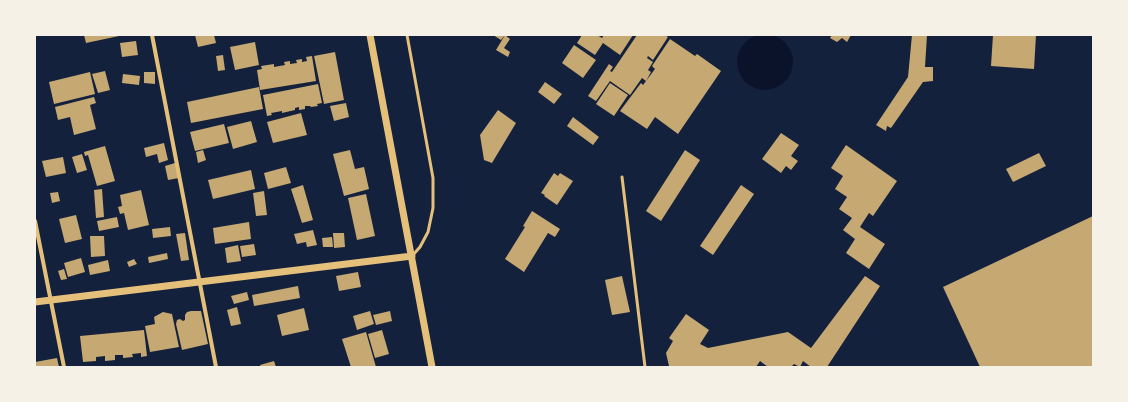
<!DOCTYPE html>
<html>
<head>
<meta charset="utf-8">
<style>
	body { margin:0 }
	#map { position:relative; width:1128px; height:402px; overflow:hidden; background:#14213d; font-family:Raleway,sans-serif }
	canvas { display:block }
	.frame { position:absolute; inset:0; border:36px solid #f6f1e7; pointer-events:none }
</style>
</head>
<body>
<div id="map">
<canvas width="1128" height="402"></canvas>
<div class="frame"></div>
</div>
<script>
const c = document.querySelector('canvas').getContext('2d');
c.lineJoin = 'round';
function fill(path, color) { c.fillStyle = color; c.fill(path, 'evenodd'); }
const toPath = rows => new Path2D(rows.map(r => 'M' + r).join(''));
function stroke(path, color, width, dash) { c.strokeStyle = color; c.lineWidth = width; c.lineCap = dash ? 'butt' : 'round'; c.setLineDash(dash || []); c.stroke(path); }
fill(toPath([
	'737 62a28 28 0 1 1 56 0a28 28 0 1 1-56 0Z'
]), '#0b132b');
fill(toPath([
	[84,35,119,35,119,36,86,43],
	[195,35,214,35,216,43,198,47],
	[493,35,505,35,501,40],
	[505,35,510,39,504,48,510,52,508,57,496,50],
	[582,35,597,35,602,38,604,35,633,35,620,55,603,43,595,55,577,43],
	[637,35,664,35,668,37,653,60,648,56,647,58,653,62,648,70,651,72,646,81,642,78,630,95,610,81,596,101,588,96,609,64,613,67,610,71,612,72],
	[832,35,851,35,847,42,842,38,837,42,830,38],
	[912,35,927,35,925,67,933,67,933,81,923,82,891,128,887,126,886,131,876,125,908,77],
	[993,35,1036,35,1034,69,991,66],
	[670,39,695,56,697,54,721,71,678,134,655,117,647,129,620,111,641,83,643,85,655,69,652,66],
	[136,41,138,55,122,57,120,43],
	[255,42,259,65,235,70,230,47],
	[574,45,596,60,583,78,562,63],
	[335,52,344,100,324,104,314,56],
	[223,55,225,70,218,71,216,56],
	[312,56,316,81,260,90,257,70,262,69,261,66,274,64,274,67,285,65,284,62,290,61,290,64,297,63,296,60,302,59,302,62,307,61,306,57],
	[105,71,110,90,98,93,92,74],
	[90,72,95,94,54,104,49,82],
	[144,72,155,72,155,84,144,83],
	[123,74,140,76,139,85,122,83],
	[545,82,562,94,554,104,538,92],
	[610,83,628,95,614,116,596,104],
	[318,84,322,103,317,104,318,106,311,107,310,106,305,106,305,109,299,110,299,107,295,108,295,110,282,113,282,111,271,113,272,115,267,116,263,95],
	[259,87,263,109,191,123,187,102],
	[94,97,96,103,90,105,96,129,74,135,70,117,58,120,55,107],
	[346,103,349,117,334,121,330,106],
	[498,110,516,123,492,163,484,160,480,135],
	[301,113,307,135,273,143,267,122],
	[573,117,599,137,593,145,567,126],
	[251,121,257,142,233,149,227,127],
	[224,124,229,143,195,151,190,132],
	[781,133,799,145,791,156,798,161,791,170,786,166,781,173,762,159],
	[164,143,168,160,159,163,157,154,146,157,144,148],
	[846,145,897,181,873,216,869,213,860,227,885,244,869,269,846,253,855,239,843,230,852,218,839,209,847,197,835,189,843,176,831,168],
	[105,146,115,181,97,186,88,155,85,156,84,152],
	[203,150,206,160,198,163,196,152],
	[350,150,355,169,364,167,369,189,344,196,333,154],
	[685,150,700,160,661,221,646,211],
	[1039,153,1046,166,1013,182,1006,169],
	[82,154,87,170,77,173,72,157],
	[63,157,66,173,46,177,42,161],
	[175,163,179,178,168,180,165,166],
	[286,167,291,183,268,189,264,173],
	[251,170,255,189,213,199,208,180],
	[554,173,558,176,560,173,573,181,557,205,544,196,545,195,541,193],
	[303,185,313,220,302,223,291,189],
	[741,185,754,194,713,255,700,246],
	[102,189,104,217,96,218,94,190],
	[141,190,149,225,128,230,124,213,120,214,118,207,122,206,120,195],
	[264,191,267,215,256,216,253,193],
	[58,192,60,201,52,203,50,193],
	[366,194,375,236,357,240,348,198],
	[532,211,560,229,555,237,548,233,524,272,505,259,525,227,523,226],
	[76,215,82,239,65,243,59,219],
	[1093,216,1093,367,980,367,943,287],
	[117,217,119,227,99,231,97,221],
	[249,222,251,239,215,244,213,228],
	[170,227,171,236,153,238,152,229],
	[313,230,317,245,307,247,306,242,297,244,294,234],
	[185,233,189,260,181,261,176,234],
	[333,233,344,233,345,247,334,248],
	[90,236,104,236,105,256,91,257],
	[332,237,333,247,323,247,322,238],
	[254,244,256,255,242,257,240,246],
	[238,245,241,261,227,263,225,248],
	[167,253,168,259,149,263,148,257],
	[81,258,85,272,68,277,64,263],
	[134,259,137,264,129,267,127,262],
	[108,260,110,271,90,275,88,265],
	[64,269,67,279,61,280,58,271],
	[358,272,361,287,339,291,336,276],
	[622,276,630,312,612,315,605,280],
	[865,276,880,286,827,367,811,367,803,361,800,367,794,364,791,367,768,367,760,361,756,367,671,367,669,366,666,353,673,341,669,338,686,314,709,330,700,344,708,348,788,332,811,348],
	[298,286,300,298,254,306,252,295],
	[247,292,249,300,234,304,231,296],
	[237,307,241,324,231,326,227,310],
	[304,308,309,330,282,336,277,315],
	[191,311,201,311,208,344,182,350,176,324,177,320,180,319,183,321,185,320,185,315,187,312],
	[370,311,374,324,357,330,353,316],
	[390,311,392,321,376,325,373,315],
	[163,312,172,314,179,347,150,352,145,326,155,324,154,317],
	[144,330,147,356,141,357,141,353,132,354,133,357,123,358,123,355,115,355,115,360,105,361,105,356,96,357,96,361,83,362,80,336],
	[382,330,389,354,375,358,368,334],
	[366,332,376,367,351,367,342,339],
	[57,358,59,367,35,367,35,362],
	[274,361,276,367,261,367,260,365]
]), '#c6a872');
stroke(toPath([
	[407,35,433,178,433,208,428,232,420,247,412,256],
	[622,177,645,367]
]), '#e5c07b', 3);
stroke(toPath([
	[152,35,216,367],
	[35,221,64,367]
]), '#e5c07b', 4);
stroke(toPath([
	[370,35,432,367],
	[35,302,412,256]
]), '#e5c07b', 7);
</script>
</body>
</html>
